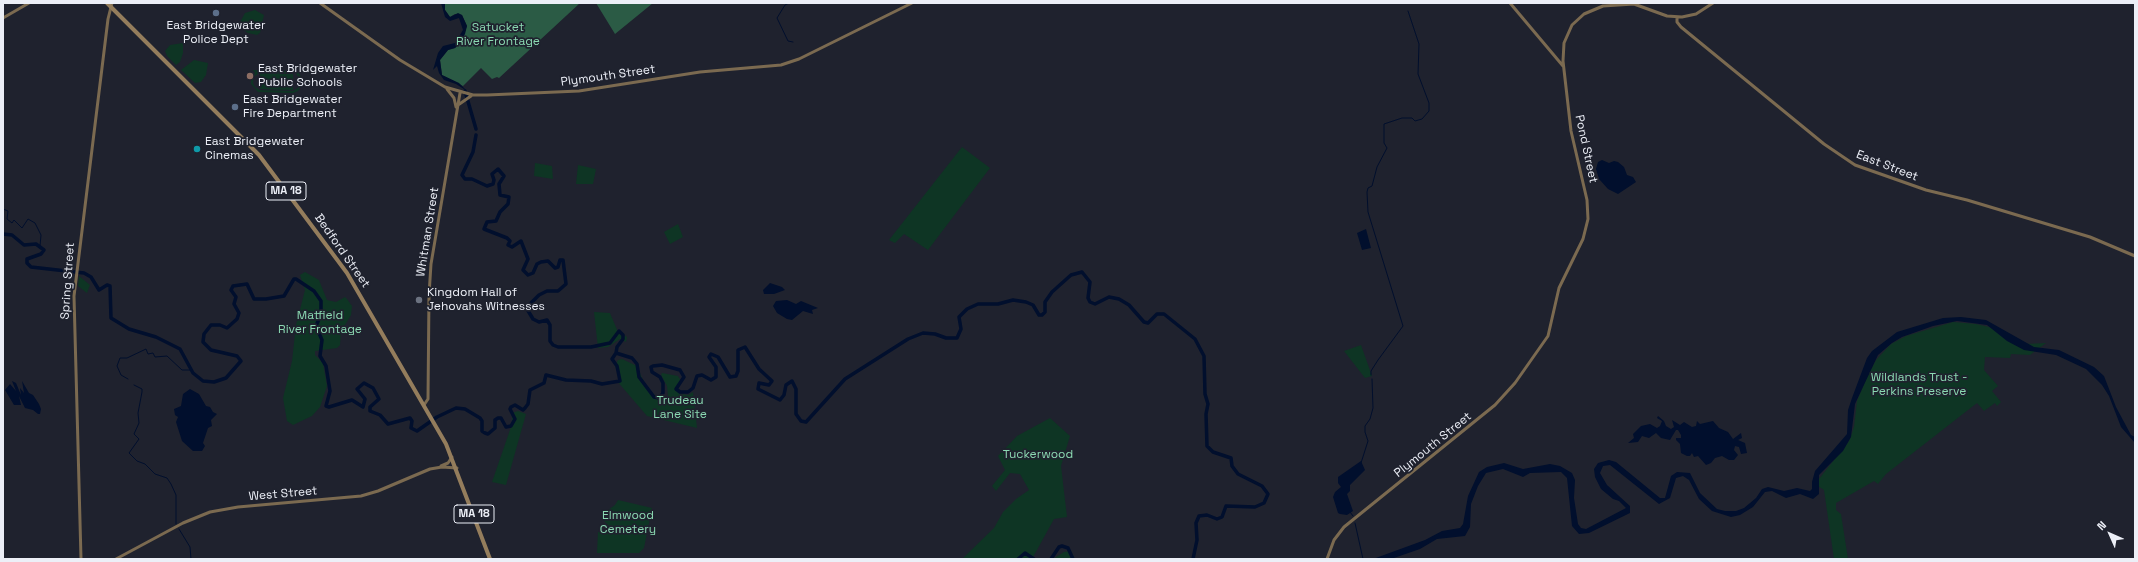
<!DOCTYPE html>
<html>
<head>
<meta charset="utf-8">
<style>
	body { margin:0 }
	#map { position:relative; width:2138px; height:562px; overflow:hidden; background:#1f222e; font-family:"Space Grotesk",sans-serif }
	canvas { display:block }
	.frame { position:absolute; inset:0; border:4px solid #eceff7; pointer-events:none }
	.north { position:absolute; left:2090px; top:514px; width:40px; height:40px; -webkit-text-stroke:3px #1f222e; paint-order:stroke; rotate:315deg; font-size:11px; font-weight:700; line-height:16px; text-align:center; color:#eceff7 }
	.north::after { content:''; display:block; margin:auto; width:14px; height:18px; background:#eceff7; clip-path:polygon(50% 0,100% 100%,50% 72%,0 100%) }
</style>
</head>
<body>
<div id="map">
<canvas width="2138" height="562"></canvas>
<div class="frame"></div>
<div class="north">N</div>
</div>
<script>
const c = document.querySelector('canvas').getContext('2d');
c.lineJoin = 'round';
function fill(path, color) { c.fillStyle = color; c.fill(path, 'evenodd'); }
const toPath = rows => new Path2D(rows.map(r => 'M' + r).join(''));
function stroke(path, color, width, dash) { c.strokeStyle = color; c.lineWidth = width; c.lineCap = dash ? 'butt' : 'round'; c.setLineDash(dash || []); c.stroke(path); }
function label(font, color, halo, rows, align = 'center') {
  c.font = font + ' "Space Grotesk",sans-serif'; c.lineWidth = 3.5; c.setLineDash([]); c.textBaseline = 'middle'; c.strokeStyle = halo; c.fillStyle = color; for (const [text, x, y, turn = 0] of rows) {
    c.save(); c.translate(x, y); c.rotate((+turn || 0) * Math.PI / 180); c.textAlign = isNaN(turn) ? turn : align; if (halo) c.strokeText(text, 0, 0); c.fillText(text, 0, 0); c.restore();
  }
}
fill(toPath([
	[255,10,264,15,260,33,257,35,248,33,238,26,245,13],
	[183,43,183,53,180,62,176,65,167,56,165,51,170,45],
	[194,60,208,63,206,75,201,82,195,83,181,70],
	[253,70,300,71,299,74,302,78,302,85,298,91,293,93,258,92,251,84,251,78,255,73],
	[259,73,295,73,299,77,300,84,298,88,293,91,260,90,255,87,253,83,254,77],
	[260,73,293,74,293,90,260,89],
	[962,147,990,168,928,250,904,234,895,243,889,240],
	[535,163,552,166,553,179,534,176],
	[578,165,596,169,593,184,576,184],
	[678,224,683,237,670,244,664,232],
	[305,272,319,280,327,300,336,302,345,297,347,299,352,306,351,315,341,332,340,345,337,348,315,351,315,355,323,363,327,386,320,407,312,416,293,425,287,421,283,398,292,361,296,325,305,290,300,275],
	[79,276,90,285,87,293,78,286],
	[594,312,610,313,618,332,627,337,626,342,620,339,608,347,598,348],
	[1953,322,1976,324,1989,327,2025,344,2046,343,2030,355,2011,354,2010,358,1985,357,1984,370,1998,386,1992,391,2001,402,1997,406,1995,403,1984,411,1977,403,1886,474,1878,484,1874,481,1836,503,1836,510,1841,514,1848,559,1834,559,1824,490,1815,484,1849,441,1854,427,1857,401,1866,379,1876,360,1891,344,1906,336],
	[1361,345,1372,376,1365,378,1344,351],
	[622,359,637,366,646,387,661,401,667,399,668,395,667,386,661,375,662,373,678,376,681,381,678,390,680,394,688,395,693,392,697,428,647,416,617,381,620,378,615,366,618,360],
	[518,411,526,414,506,485,492,482,512,424,512,413],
	[1050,418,1070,436,1061,466,1067,517,1054,519,1032,559,962,559,994,528,1003,512,1016,499,1029,490,1020,474,1010,473,996,491,992,486,1005,470,998,456,1017,436],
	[618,500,652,508,644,548,639,553,597,553,598,532,609,531,609,526,601,518,604,513,615,505],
	[1071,551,1075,559,1053,559,1064,552]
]), '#0e3524');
fill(toPath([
	[445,3,580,3,499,78,497,77,492,79,481,68,463,86,442,75,440,60,448,50,455,48,460,43,467,26,462,15,455,14,450,17,445,10],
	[596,3,653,3,615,34]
]), '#2b5b45');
fill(toPath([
	[441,3,445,3,445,10,450,17,458,13,462,15,467,26,465,34,460,43,455,48,448,50,440,60,442,75,459,83,467,91,456,84,444,80,439,73,437,66,433,70,438,53,443,46,455,43,463,30,459,18,450,21,445,17],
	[1602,160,1609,163,1614,161,1618,162,1624,167,1627,175,1633,177,1636,182,1618,194,1608,189,1599,179,1596,169,1598,162],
	[1366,229,1371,248,1362,250,1357,233],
	[770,283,782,287,785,290,774,294,764,294,763,290],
	[787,300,796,304,801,301,818,308,812,310,813,314,803,311,792,320,787,319,777,313,773,306,776,301],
	[1961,317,1986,320,2034,347,2059,350,2094,367,2104,376,2116,407,2131,435,2135,437,2135,443,2121,427,2109,396,2102,385,2086,369,2056,355,2024,350,2007,341,1987,325,1957,321,1933,326,1902,337,1892,343,1878,355,1855,404,1851,437,1843,451,1819,475,1819,494,1813,499,1800,494,1786,498,1772,491,1765,492,1753,507,1740,515,1731,517,1712,511,1699,499,1689,480,1683,476,1676,478,1670,498,1659,504,1610,465,1603,466,1600,473,1607,485,1630,506,1630,513,1589,533,1579,534,1572,526,1567,478,1561,472,1530,473,1523,477,1503,469,1486,473,1478,486,1471,504,1470,527,1465,536,1437,539,1420,549,1391,559,1373,559,1425,540,1442,531,1460,528,1463,524,1468,496,1479,472,1487,467,1504,463,1523,469,1550,464,1560,466,1572,473,1575,480,1574,498,1578,524,1581,528,1586,529,1626,508,1619,501,1613,499,1601,489,1595,477,1594,469,1598,463,1609,460,1616,462,1660,498,1665,498,1671,476,1677,472,1690,473,1700,493,1717,509,1725,511,1736,511,1744,508,1756,498,1762,489,1768,487,1784,491,1797,488,1810,491,1812,489,1812,482,1815,471,1847,434,1848,410,1852,398,1867,358,1872,351,1897,332,1943,318],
	[12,381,16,383,21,395,20,388,24,393,22,381,29,393,33,395,39,404,41,409,40,414,38,414,33,410,25,408,19,396,21,405,14,405,5,390,10,384,16,391],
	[190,389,199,394,206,406,210,407,213,412,217,414,211,420,212,426,208,428,203,443,205,446,202,451,193,451,182,441,176,422,178,417,175,415,174,409,181,406,183,394],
	[1658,416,1664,421,1666,426,1671,429,1674,427,1672,420,1680,425,1684,422,1692,427,1696,426,1697,421,1700,424,1713,421,1719,428,1728,432,1733,439,1741,433,1742,438,1738,440,1745,443,1747,453,1741,454,1739,447,1735,446,1734,450,1738,455,1734,460,1729,460,1722,456,1715,458,1711,463,1706,465,1698,456,1694,457,1692,453,1690,456,1687,456,1681,453,1680,444,1676,440,1676,438,1681,438,1681,435,1678,430,1676,430,1670,440,1661,438,1656,433,1649,438,1642,436,1638,442,1628,443,1634,438,1633,434,1641,426,1650,424,1657,428,1660,426,1662,421,1657,418],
	[1361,461,1365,470,1350,485,1350,491,1347,494,1353,511,1347,515,1340,514,1338,513,1333,497,1335,492,1341,487,1338,483,1338,477]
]), '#010f2d');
stroke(toPath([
	[789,3,785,5,777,18,788,41,793,42],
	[3,209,8,211,7,219,12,223,14,220,22,228,28,219,35,223,41,235,40,246],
	[1371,375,1371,371,1378,360,1403,326,1368,212,1367,192,1368,188,1372,186,1377,167,1387,148,1384,143,1384,124,1402,118,1412,118,1415,121,1422,119,1429,111,1429,103,1418,74,1419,44,1408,11],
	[128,379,121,375,117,366,120,358,127,358,146,349,148,354,153,353,155,357,167,356,182,370,191,370],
	[134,385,142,389,142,392,138,413,139,423,134,434,139,439,129,453,137,461,145,464,155,474,167,478,171,484,176,495,176,524],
	[1361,463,1368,441,1365,432,1365,426,1370,419,1373,408,1372,379],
	[1350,512,1353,516],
	[1355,523,1363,559],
	[179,529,190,547,191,559]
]), '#010f2d', 1);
stroke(toPath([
	[465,91,476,129],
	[476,135,473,152,462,175,465,179,472,179,487,186,493,184,494,180,492,174,498,169,504,176,499,184,500,195,509,197,508,204,500,212,496,221,487,222,484,229,507,238,510,241,508,245,512,247,521,241,528,259,523,270,528,275,533,273,537,264,541,262,548,261,555,268,558,267,560,260,563,260,566,284,558,291,547,291,539,295,530,304,527,309,533,319,539,322,547,320,550,325,550,341,553,345,558,347,591,347,610,343,619,331,623,335,623,339,617,347,616,353],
	[3,234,12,235,24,245,36,244,44,250,41,254,27,259,27,263,31,267,84,273,91,277,99,290,107,285,110,286,111,318,129,329,156,337,180,349,193,373,203,381,214,382,226,378,241,361,237,356,211,350,203,342,204,334,211,325,220,325,227,328,237,319,239,313,234,304,236,297,231,290,233,286,247,284,254,299,266,299,284,296,294,279,296,279,314,291,321,301,321,314,316,326,322,340,320,356,326,366,330,391,326,406,329,407,352,400,363,407,365,399,357,389,364,383,373,388,379,399,370,407,370,411,380,415,388,424,410,418,412,421,411,428,417,431,437,417,456,408,465,409,480,418,482,421,482,431,485,433,488,434,495,428,495,420,498,418,501,418,506,427,511,426,515,419,510,409,511,407,515,405,523,410,525,408,528,404,530,390,544,383,546,375,566,380,591,381,602,384,620,381,617,366,612,359,616,353],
	[616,353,632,358,637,364,639,377,654,397,659,398,663,393,663,383,660,377,652,372,651,367,653,366,662,365,680,370,684,377,676,389,680,392,688,392,693,388,697,376,702,375,711,380,716,377,716,367,709,357,711,354,718,357,730,377,736,376,738,371,738,350,745,347,759,369,772,381,769,385,759,383,758,389,780,400,784,395,786,385,792,381,796,389,796,414,801,421,806,422,845,379,908,339,923,333,935,334,946,338,957,338,961,329,959,317,967,309,978,304,998,304,1013,300,1026,302,1033,305,1039,315,1042,315,1045,312,1045,302,1052,292,1071,275,1082,272,1090,282,1088,298,1090,302,1095,304,1109,297,1119,299,1129,305,1144,322,1148,323,1157,314,1164,314,1195,339,1204,356,1205,394,1208,404,1206,414,1207,446,1213,452,1231,458,1232,466,1238,474,1262,486,1268,494,1264,503,1255,507,1226,506,1222,517,1217,519,1207,515,1199,516,1196,523,1197,540,1193,559],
	[1018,559,1025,553,1034,559],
	[1051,559,1059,547,1062,546,1068,548,1073,559]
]), '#010f2d', 3.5);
stroke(toPath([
	[320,3,400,60,445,87,473,95,487,95,579,91,700,72,781,65,799,59,912,3],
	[1510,3,1563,66],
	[1677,17,1677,22,1681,27,1824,144,1855,165,1926,190,1967,200,2090,237,2135,256],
	[3,18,29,3],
	[447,89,454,98,456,107],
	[458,105,471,96],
	[424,405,428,399,429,295,431,264,460,93],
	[441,466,448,463,452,457],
	[81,559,74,296,108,19,112,3],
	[116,559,183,523,210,512,238,507,361,496,378,491,430,469,442,467,457,468],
	[1327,559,1334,540,1344,527,1495,405,1515,383,1548,336,1559,288,1583,239,1588,219,1587,200,1571,131,1563,61,1564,43,1572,25,1584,14,1603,6,1634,4,1667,16,1682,17,1696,14,1713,3]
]), '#7b6a50', 3);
stroke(toPath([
	[107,3,259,155,347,273,446,444,490,559]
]), '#947d5c', 4);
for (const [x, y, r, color] of [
	[216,13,4,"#5c6f8a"],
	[250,76,4,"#8d6e63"],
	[235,107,4,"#5c6f8a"],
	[197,149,4,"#0f9aa8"],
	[419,300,4,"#6b7280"]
]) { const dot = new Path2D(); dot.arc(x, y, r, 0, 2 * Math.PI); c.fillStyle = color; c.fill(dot); stroke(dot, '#1f222e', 1.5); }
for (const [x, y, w] of [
	[286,191,40],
	[474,514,40]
]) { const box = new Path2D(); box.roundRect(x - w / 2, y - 9, w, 18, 3); c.fillStyle = '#1f222e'; c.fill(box); stroke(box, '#eceff7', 1); }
label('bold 11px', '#eceff7', null, [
	["MA 18",286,191],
	["MA 18",474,514]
]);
label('12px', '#eceff7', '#1f222e', [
	["East Bridgewater",216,26,"center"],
	["Police Dept",216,40,"center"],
	["East Bridgewater",258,69],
	["Public Schools",258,83],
	["East Bridgewater",243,100],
	["Fire Department",243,114],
	["East Bridgewater",205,142],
	["Cinemas",205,156],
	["Kingdom Hall of",427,293],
	["Jehovahs Witnesses",427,307]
], 'left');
label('12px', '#8bd9b2', '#1f222e', [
	["Satucket",498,28],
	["River Frontage",498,42],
	["Matfield",320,316],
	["River Frontage",320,330],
	["Wildlands Trust -",1919,378],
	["Perkins Preserve",1919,392],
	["Trudeau",680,401],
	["Lane Site",680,415],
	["Tuckerwood",1038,455],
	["Elmwood",628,516],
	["Cemetery",628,530]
]);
label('12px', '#eceff7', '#1f222e', [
	["Plymouth Street",608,76,-8],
	["Pond Street",1586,149,78],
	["East Street",1887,166,21],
	["Whitman Street",428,232,-81],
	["Bedford Street",342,251,55],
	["Spring Street",68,281,-86],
	["Plymouth Street",1433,445,-39],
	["West Street",283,494,-5]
]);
</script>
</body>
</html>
